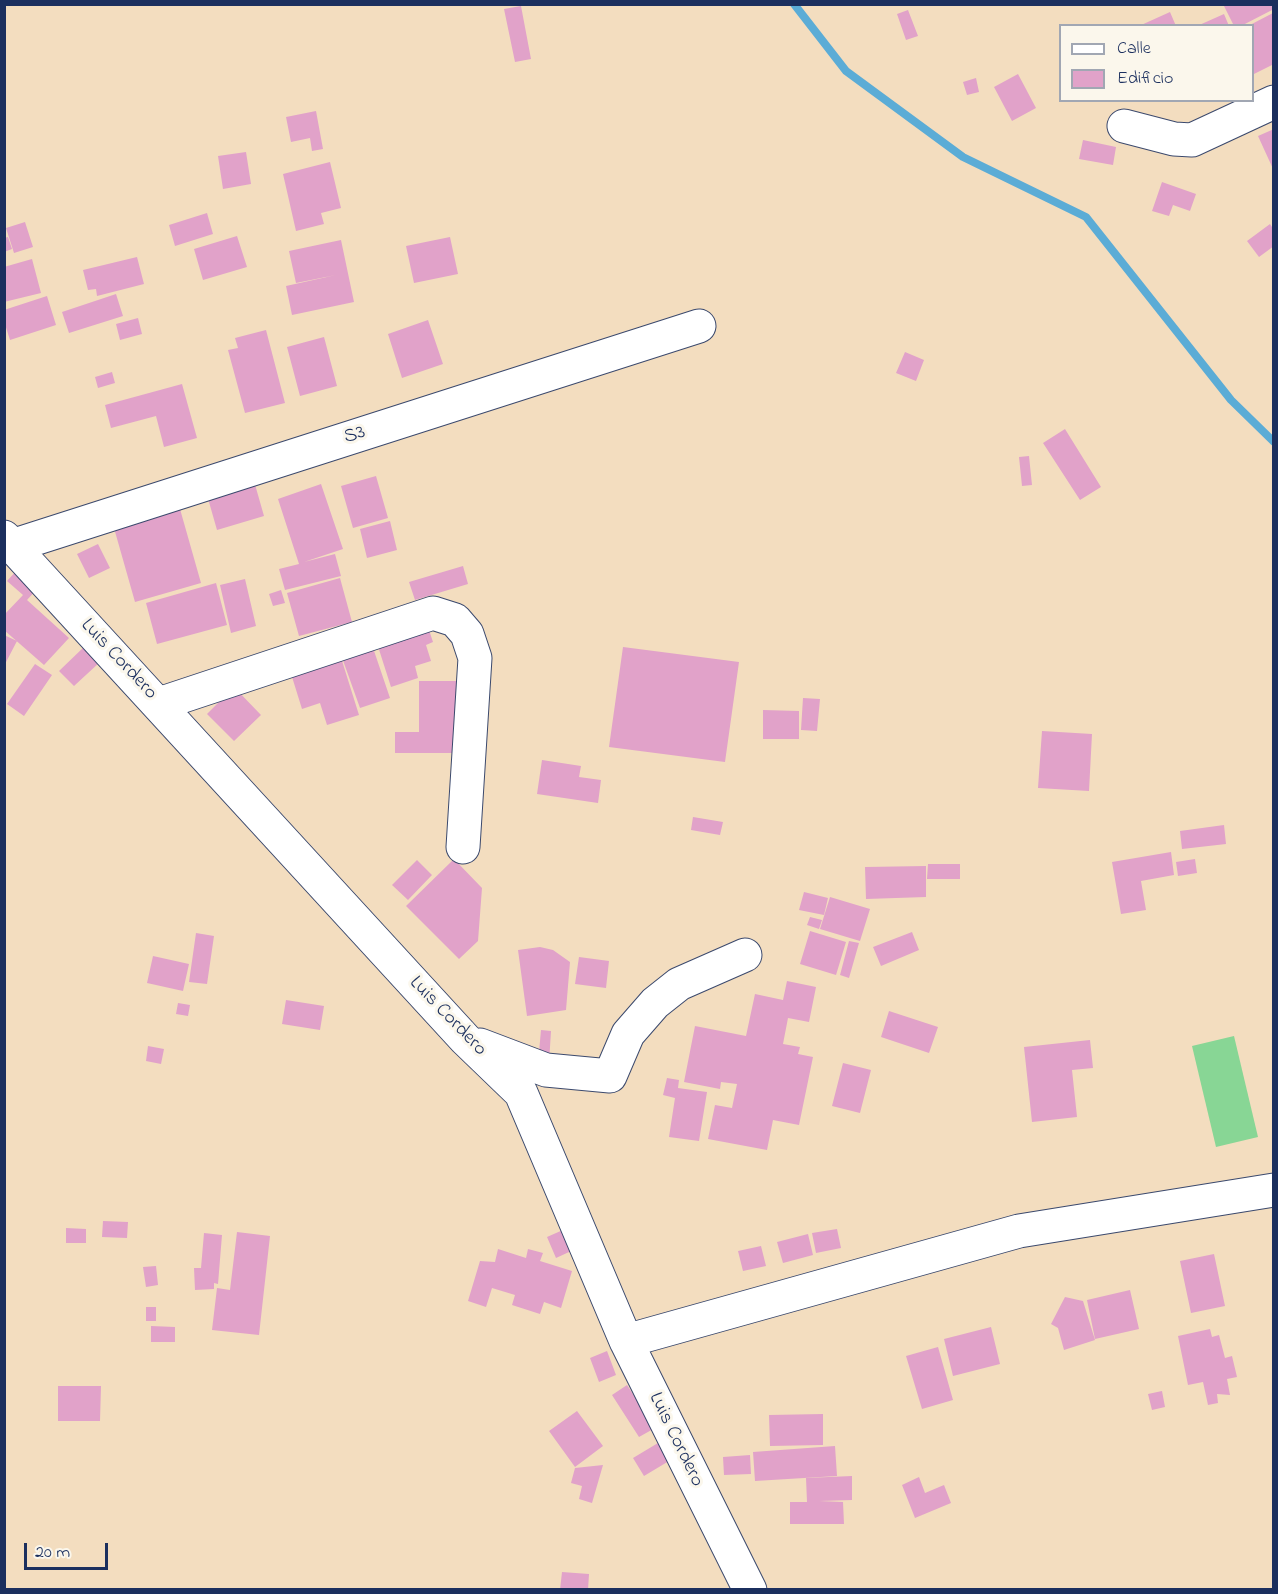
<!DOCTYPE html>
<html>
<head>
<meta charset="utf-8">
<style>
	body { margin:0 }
	#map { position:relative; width:1278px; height:1594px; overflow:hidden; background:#f3ddbf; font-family:"Indie Flower",sans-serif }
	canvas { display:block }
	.frame { position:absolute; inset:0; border:6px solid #1b2f5e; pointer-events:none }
	.legend { position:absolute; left:1059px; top:24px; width:195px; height:78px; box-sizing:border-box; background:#fbf7ec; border:2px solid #a1a7b3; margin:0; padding:8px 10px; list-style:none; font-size:18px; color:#1b2f5e }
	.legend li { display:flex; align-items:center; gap:12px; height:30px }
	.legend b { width:30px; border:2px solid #a1a7b3 }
	.scale { position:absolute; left:24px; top:1543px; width:84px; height:27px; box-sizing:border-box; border:3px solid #1b2f5e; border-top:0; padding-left:8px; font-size:18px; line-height:21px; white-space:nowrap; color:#1b2f5e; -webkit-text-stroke:4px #fbf7ec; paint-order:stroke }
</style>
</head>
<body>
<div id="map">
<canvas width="1278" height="1594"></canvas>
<div class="frame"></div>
<ul class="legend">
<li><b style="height:8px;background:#fff"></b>Calle</li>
<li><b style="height:16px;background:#e1a2c9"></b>Edificio</li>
</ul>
<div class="scale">20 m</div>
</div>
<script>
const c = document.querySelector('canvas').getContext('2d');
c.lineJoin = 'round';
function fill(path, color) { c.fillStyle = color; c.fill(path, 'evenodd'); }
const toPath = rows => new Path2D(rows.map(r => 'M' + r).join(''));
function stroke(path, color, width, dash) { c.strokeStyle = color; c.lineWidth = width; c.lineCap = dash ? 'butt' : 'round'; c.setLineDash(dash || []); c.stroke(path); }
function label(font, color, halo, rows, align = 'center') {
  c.font = font + ' "Indie Flower",sans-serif'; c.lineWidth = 6; c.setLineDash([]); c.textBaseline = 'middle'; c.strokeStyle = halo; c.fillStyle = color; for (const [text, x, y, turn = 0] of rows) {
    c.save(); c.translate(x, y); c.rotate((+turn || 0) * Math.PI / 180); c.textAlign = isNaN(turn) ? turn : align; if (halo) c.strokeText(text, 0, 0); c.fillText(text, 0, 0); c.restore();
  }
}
fill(toPath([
	[1234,1036,1258,1137,1216,1147,1192,1046]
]), '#88d695');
stroke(toPath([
	[794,4,846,71,963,157,1086,217,1231,400,1274,442]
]), '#5bacd6', 8);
fill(toPath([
	[1223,4,1274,4,1274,9,1241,26,1234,26],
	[521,6,531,59,515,62,504,9],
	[908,10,918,36,906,40,897,14],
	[1170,12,1176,26,1139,26],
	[1273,13,1274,64,1254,74,1252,26,1248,26],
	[1224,14,1229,26,1197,26],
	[1018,74,1036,108,1012,121,994,87],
	[976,78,979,92,967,95,963,82],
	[316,111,323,149,312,151,310,138,291,142,286,117],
	[1274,129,1274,171,1258,136],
	[1083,140,1116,147,1113,165,1079,159],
	[246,152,251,184,223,189,218,156],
	[330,162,341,208,321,213,324,224,296,231,283,174],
	[1162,182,1196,194,1190,211,1173,205,1169,216,1152,211],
	[207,213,213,234,175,246,169,225],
	[25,222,33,247,14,253,6,228],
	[1270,224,1274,230,1274,246,1259,257,1247,241],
	[237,236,247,267,203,280,194,249],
	[8,237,12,249,4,252,4,238],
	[450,237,458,274,414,283,406,246],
	[341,240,354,302,292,315,286,286,336,275,296,283,289,251],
	[137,257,144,284,97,296,96,289,88,290,83,270],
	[32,259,41,293,4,302,4,267],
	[116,294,123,316,69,333,62,312],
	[47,296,56,325,10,340,4,321,4,310],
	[138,318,142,334,120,340,116,324],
	[428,320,443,364,402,378,388,334],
	[266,330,285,403,245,413,228,350,238,348,235,338],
	[324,337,337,386,300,396,287,347],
	[905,352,924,360,916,381,896,373],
	[112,372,115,383,98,388,95,377],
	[182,384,197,438,164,447,156,416,111,428,105,405],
	[1065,429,1101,487,1080,500,1043,443],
	[1029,456,1032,485,1022,486,1019,457],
	[376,476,388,518,353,528,341,486],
	[254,481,264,516,217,530,207,495],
	[321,484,343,549,304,562,335,554,341,576,285,590,279,569,299,564,278,499],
	[180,509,201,583,135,602,114,528],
	[390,521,397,550,367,558,360,529],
	[98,544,110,568,89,578,77,554],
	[463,566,468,584,415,600,409,582],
	[18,569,38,588,27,600,69,638,44,665,4,630,4,615,23,595,7,581],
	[340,578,352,622,299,636,287,593],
	[245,579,256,626,231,633,220,585],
	[216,583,227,625,157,644,146,603],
	[281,590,285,603,273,606,269,594],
	[426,621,433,642,426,645,431,661,415,666,418,678,391,687,375,637],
	[4,635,17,641,4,666],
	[371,642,390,698,360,708,340,652],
	[85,646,100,662,74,686,59,671],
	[623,647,739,662,725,762,609,747],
	[338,648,359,715,327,725,320,703,302,709,288,664],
	[35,664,52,675,24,716,7,704],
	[419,681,463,681,463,753,395,753,395,732,419,732],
	[234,687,261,715,234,741,207,714],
	[803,698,820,699,817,731,801,730],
	[763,710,799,711,799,739,763,739],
	[1042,731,1092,734,1089,791,1038,788],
	[542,760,581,766,579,777,601,780,598,803,537,794],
	[693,817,723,822,720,835,691,830],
	[1224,825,1226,844,1182,849,1180,831],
	[1171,852,1174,875,1141,881,1146,910,1121,914,1112,862],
	[454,859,482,888,478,941,459,959,406,906],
	[1195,859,1197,873,1178,876,1176,862],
	[417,860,432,875,408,900,392,885],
	[928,864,960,864,960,879,927,879],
	[926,866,926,897,866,899,865,867],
	[804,892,828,898,824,915,799,910],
	[830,897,870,909,860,941,820,929],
	[810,917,822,920,819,929,807,925],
	[810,931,846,942,836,975,800,964],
	[912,932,919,950,881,966,873,947],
	[196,933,214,936,207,984,189,982],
	[849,941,859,943,849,978,840,975],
	[540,947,553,950,570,962,566,1010,527,1016,518,950],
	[153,956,189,964,183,991,147,983],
	[579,957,609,961,606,988,575,984],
	[787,981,816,987,809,1022,788,1018,783,1044,800,1047,798,1054,813,1057,799,1125,773,1120,767,1150,708,1139,715,1105,732,1108,737,1084,721,1082,720,1089,684,1082,695,1026,746,1036,755,994,783,1000],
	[286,1000,324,1006,320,1030,282,1024],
	[178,1003,190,1005,188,1016,176,1014],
	[889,1011,938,1027,929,1053,881,1037],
	[541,1030,551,1031,549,1063,538,1063],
	[1090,1040,1093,1068,1072,1070,1077,1117,1032,1122,1024,1047],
	[148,1046,164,1049,161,1064,146,1061],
	[843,1063,871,1070,860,1113,832,1106],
	[667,1078,679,1080,678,1088,707,1092,699,1141,669,1137,675,1098,663,1095],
	[103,1221,128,1222,127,1238,102,1237],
	[572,1226,580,1247,556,1258,547,1237],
	[66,1228,86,1229,86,1243,66,1243],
	[837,1229,841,1248,816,1253,812,1233],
	[237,1232,270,1236,259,1335,212,1330,217,1288,230,1290],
	[204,1233,222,1235,218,1284,214,1283,214,1289,195,1290,194,1268,201,1268],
	[808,1234,813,1255,783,1263,777,1242],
	[761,1246,766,1266,743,1271,738,1251],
	[498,1249,526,1258,528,1249,543,1253,540,1261,572,1271,561,1308,544,1302,540,1314,512,1305,515,1295,492,1288,486,1307,468,1301,480,1261,495,1262],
	[1214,1254,1225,1306,1191,1313,1180,1261],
	[156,1266,158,1285,146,1287,143,1267],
	[1130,1290,1139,1329,1095,1339,1087,1300],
	[1065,1297,1083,1301,1095,1340,1064,1350,1058,1328,1051,1324],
	[146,1307,156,1307,156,1321,146,1321],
	[151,1326,175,1327,175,1342,151,1342],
	[991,1327,1000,1364,953,1376,944,1339],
	[1210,1329,1212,1337,1219,1335,1225,1358,1232,1356,1237,1377,1227,1379,1230,1395,1217,1394,1218,1403,1208,1405,1203,1382,1188,1385,1178,1336],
	[938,1347,953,1400,922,1409,906,1356],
	[607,1351,616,1375,599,1382,590,1358],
	[627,1385,655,1428,639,1437,612,1395],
	[58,1386,101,1386,100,1421,58,1421],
	[1162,1391,1165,1407,1152,1410,1148,1394],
	[577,1411,603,1446,575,1467,549,1431],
	[823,1414,823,1445,770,1446,769,1415],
	[663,1440,674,1458,644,1476,633,1458],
	[835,1446,837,1476,755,1481,753,1452],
	[750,1455,751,1474,724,1475,723,1457],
	[603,1465,592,1503,579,1499,582,1486,571,1483,575,1468],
	[852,1476,852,1500,819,1501,843,1502,844,1524,790,1524,790,1502,807,1502,806,1478],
	[919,1477,925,1493,944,1485,951,1503,915,1518,902,1485],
	[562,1572,589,1574,588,1590,560,1590]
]), '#e1a2c9');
const minor = toPath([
	[1124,126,1174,139,1192,140,1274,102],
	[4,537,465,1039,521,1093,626,1341,750,1590],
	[12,546,699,326],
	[159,704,433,613,455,620,467,634,475,658,463,847],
	[480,1045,546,1070,610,1076,628,1034,655,1003,679,984,745,955],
	[626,1341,1019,1231,1274,1190]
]);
stroke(minor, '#3b496d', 35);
stroke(minor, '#fff', 33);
label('20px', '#1b2f5e', '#fbf7ec', [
	["S3",355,436,-18],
	["Luis Cordero",118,660,47],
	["Luis Cordero",447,1017,46],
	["Luis Cordero",675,1440,64]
]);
</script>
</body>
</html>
